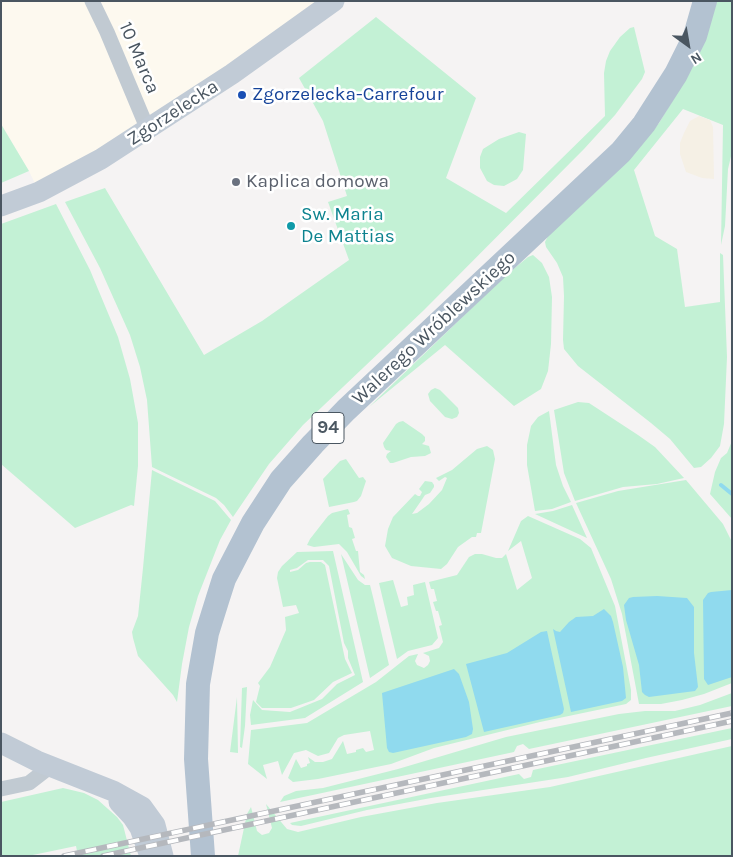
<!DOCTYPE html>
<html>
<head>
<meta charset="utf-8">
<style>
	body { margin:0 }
	#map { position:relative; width:733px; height:857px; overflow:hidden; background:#f5f3f3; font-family:Karla,sans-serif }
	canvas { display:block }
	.frame { position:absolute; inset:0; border:2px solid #4a5661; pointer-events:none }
	.north { position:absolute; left:663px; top:20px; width:50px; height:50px; -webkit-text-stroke:4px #fff; paint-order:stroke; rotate:148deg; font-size:14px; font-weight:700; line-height:20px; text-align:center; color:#4a5661 }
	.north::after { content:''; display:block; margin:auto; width:18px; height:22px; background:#4a5661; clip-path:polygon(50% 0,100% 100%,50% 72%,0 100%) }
</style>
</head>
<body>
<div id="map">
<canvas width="733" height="857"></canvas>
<div class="frame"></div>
<div class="north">N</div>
</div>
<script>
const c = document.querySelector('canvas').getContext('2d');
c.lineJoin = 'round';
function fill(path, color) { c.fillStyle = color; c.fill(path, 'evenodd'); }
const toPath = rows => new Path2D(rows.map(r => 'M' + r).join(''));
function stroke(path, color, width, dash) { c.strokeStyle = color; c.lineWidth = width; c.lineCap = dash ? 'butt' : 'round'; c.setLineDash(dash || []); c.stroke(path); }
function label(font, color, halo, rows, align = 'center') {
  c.font = font + ' Karla,sans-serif'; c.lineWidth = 5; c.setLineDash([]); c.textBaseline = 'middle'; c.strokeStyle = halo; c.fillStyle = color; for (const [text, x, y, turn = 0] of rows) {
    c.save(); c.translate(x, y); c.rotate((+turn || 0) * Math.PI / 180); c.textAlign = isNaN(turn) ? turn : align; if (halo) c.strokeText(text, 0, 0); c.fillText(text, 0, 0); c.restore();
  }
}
fill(toPath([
	[1,1,334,1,39,192,29,171,1,124]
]), '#fdf9ef');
fill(toPath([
	[715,1,732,1,732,152,728,169,725,226,721,245,723,125,683,109,634,170,655,236,677,249,685,307,720,302,720,253,723,255,727,357,724,424,720,446,711,458,701,467,694,468,670,439,651,423,578,366,564,349,563,340,564,296,563,277,557,263,546,247,545,242,549,234,603,185,637,150,659,123,695,63],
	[376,17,476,98,446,178,506,213,605,116,604,73,606,61,610,51,620,37,630,28,634,27,645,72,642,79,615,115,584,149,424,310,303,425,269,464,233,517,224,505,216,498,152,467,147,400,140,367,130,335,100,268,65,202,105,188,204,355,262,321,349,260,328,202,347,196,323,121,299,78],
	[1,124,29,171,1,183],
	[519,132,526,134,523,170,517,179,504,186,494,185,487,181,480,168,480,157,483,149,499,139],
	[56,204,90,270,118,337,130,379,138,423,138,466,134,506,131,505,75,528,1,464,1,224],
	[533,255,542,263,549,277,552,297,551,344,548,371,541,389,514,406,445,345,369,407,504,277,528,257],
	[435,388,440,390,458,408,459,413,457,417,452,419,445,417,430,401,428,394,431,390],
	[578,402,589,403,638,435,655,447,684,478,657,484,623,487,575,501,564,473,554,410],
	[549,411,556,465,563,486,571,502,552,509,535,511,527,465,527,445,531,426,538,417],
	[403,421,422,434,425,437,425,441,422,444,429,446,431,453,425,456,411,457,393,463,390,463,386,457,387,454,391,451,386,450,384,447,383,443,396,424,399,422],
	[732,441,732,519,710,494,715,472,721,458,727,453],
	[487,446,493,450,495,459,481,533,477,533,476,537,472,537,458,547,447,564,441,569,411,566,392,558,385,546,388,529,393,517,415,494,418,496,420,496,422,492,419,489,425,481,432,482,434,485,434,487,430,493,425,495,421,501,412,514,417,513,429,504,442,490,447,478,445,477,439,481,436,478,452,470,477,449],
	[346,459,359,478,363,477,366,481,361,496,357,501,354,502,329,507,323,479,340,461],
	[152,470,215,501,231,520,220,540,198,596,189,627,182,664,177,702,173,695,138,656,133,638,132,632,138,616,143,568],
	[686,480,723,524,732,542,732,683,704,694,682,700,661,704,639,704,622,614,611,579,576,503,618,491],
	[572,505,587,538,535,514,553,511],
	[348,509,350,514,347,515,349,527,352,528,355,538,352,539,356,551,358,551,360,572,364,575,365,579,361,576,347,552,339,544,314,547,307,545,310,539,328,516,332,513],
	[528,516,580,539,591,548,615,606,631,690,631,700,626,704,540,722,434,748,391,764,318,779,293,782,288,778,296,759,301,768,307,766,307,764,310,763,308,757,315,762,323,762,332,759,343,741,347,754,356,752,356,750,363,748,366,752,374,750,370,731,344,735,338,738,329,753,318,756,306,750,294,753,282,775,278,761,263,765,267,779,248,764,251,730,307,723,376,682,409,656,418,654,415,661,417,665,424,668,428,665,430,661,429,656,423,653,439,648,443,642,439,626,442,625,438,611,436,611,433,602,437,601,434,589,431,589,429,582,457,575,469,557,475,554,482,554,496,558,502,558,506,554,517,590,532,578,521,541,508,551,521,521],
	[333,551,363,682,305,718,251,725,250,715,253,700,262,710,290,712,322,699,337,684,355,675,348,658,348,651,344,643,329,566,323,560,308,560,297,568,290,570,290,572,298,570,306,563,310,562,321,562,325,565,345,659,352,673,333,682,314,700,291,708,262,708,256,702,260,686,258,683,270,667,286,630,285,617,299,613,296,605,283,607,277,578,278,572,282,566,297,552],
	[341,554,358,580,365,585,370,585,374,601,389,665,370,678],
	[393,580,401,607,408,605,407,597,414,595,413,585,425,582,438,638,432,645,408,651,397,659,379,583],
	[247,687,245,726,242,748,240,747,242,688],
	[732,693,732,706,529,749,523,744,517,746,514,752,280,802,284,796,296,791,323,788,398,769,506,737,619,714,645,711,675,711,700,705],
	[237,697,238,753,230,752],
	[732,728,732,739,646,758,568,777,431,798,367,810,301,826,292,825,290,823,519,774,524,779,531,777,533,770],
	[732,746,732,856,238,856,247,814,251,807,257,831,262,835,269,833,272,828,266,804,287,829,298,832,361,817,437,803,550,787],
	[63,788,84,793,98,800,117,817,123,825,131,856,78,856,76,846,28,856,1,856,1,802]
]), '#c3f1d5');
fill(toPath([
	[699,116,710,120,713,127,714,179,702,178,686,172,680,154,680,143,684,133,690,121]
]), '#f5f0e5');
fill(toPath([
	[732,590,732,677,708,685,704,679,703,600,708,593,711,592],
	[657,596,687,598,694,607,694,653,698,687,695,691,649,697,645,695,642,692,639,665,626,620,624,605,629,598,633,597],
	[604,609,611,616,613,622,623,667,626,698,622,701,571,712,553,629,556,631,560,632,569,622,576,617,593,616],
	[547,631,564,709,563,713,560,715,484,732,466,664,507,653,541,632],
	[454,669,459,674,469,702,473,729,472,734,466,737,393,753,389,752,387,748,382,693]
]), '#90daee');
stroke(toPath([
	[721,485,732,494]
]), '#90daee', 4);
stroke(toPath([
	[92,1,107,32,148,130],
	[1,789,29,783,51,766]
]), '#c1cad2', 15);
stroke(toPath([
	[1,206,39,192,101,159,232,74,334,1],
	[1,743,37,761,113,791,142,807,155,825,163,856],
	[119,802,132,816,140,828,150,856]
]), '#c1cbd6', 21);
stroke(toPath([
	[203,856,196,759,198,684,207,633,217,601,224,579,253,523,281,480,313,444,346,410,621,152,644,124,676,74,695,36,705,1]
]), '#b3c2d1', 24);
const rail = toPath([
	[64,856,732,713],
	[103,856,732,721]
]);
stroke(rail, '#b5b8bd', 5.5);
stroke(rail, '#fff', 4, [11]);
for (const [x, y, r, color] of [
	[242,95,5,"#1a4fb4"],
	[236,182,5,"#6b7280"],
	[291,226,5,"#0f9aa8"]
]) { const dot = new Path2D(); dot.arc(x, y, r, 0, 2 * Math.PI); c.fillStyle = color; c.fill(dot); stroke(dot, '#fff', 2); }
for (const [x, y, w] of [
	[328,428,32]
]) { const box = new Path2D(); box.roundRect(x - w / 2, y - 15.5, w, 31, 4); c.fillStyle = '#fff'; c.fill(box); stroke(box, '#4a5661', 1); }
label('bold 18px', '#4a5661', null, [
	["94",328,428]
]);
label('19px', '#4a5661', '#fff', [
	["10 Marca",139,58,67],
	["Zgorzelecka",173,113,-33],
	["Walerego Wróblewskiego",434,328,-43]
]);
label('19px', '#164399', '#fff', [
	["Zgorzelecka-Carrefour",252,95]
], 'left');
label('19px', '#5b616d', '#fff', [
	["Kaplica domowa",246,182]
], 'left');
label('19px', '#0d838f', '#fff', [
	["Sw. Maria",301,215],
	["De Mattias",301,237]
], 'left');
</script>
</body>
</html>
